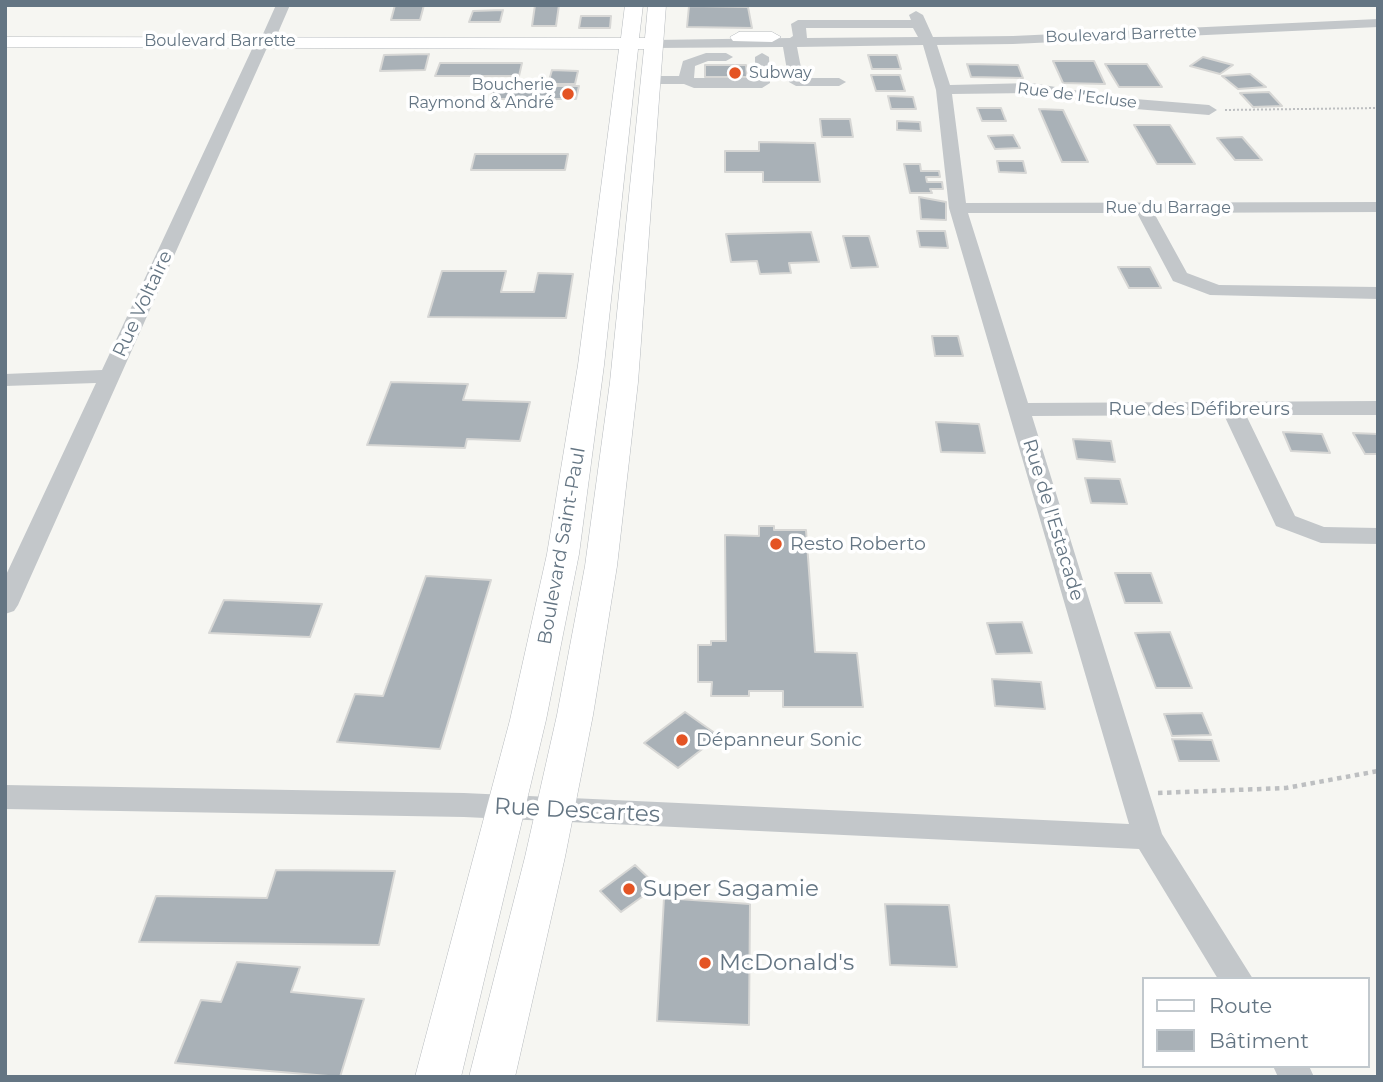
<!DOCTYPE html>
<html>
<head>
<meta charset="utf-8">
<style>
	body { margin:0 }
	#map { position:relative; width:1383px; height:1082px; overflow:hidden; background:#f6f6f2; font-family:Montserrat,sans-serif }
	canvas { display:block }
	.frame { position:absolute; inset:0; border:7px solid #647583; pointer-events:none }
	.legend { position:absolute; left:1142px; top:977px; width:228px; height:91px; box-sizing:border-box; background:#fff; border:2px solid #c1c8cd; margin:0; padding:9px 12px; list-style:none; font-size:21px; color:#647583 }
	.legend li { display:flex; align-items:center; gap:14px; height:35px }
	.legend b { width:35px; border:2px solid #c1c8cd }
</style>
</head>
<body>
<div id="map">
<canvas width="1383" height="1082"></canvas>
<div class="frame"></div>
<ul class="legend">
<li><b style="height:9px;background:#fff"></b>Route</li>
<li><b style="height:19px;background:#a9b1b7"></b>Bâtiment</li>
</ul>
</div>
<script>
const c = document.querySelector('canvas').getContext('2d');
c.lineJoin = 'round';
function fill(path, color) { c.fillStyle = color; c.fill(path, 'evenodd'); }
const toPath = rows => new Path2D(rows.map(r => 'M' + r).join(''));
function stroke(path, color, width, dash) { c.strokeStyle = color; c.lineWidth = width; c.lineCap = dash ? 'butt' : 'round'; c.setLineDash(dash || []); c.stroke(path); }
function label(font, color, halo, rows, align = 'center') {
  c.font = font + ' Montserrat,sans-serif'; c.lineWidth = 7; c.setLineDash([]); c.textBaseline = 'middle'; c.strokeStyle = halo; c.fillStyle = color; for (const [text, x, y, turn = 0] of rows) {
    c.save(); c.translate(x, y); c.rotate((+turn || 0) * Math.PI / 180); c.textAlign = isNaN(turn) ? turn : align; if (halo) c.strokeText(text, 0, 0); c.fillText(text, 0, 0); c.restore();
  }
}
const building = toPath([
	[395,5,424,5,420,20,391,20,395,5],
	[535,5,559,5,556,26,532,26,535,5],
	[689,6,748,7,752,28,687,27,689,6],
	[503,10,500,22,469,22,473,11,503,10],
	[581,16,611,16,610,28,579,28,581,16],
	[429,54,425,70,380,71,384,55,429,54],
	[868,55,897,55,901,69,872,69,868,55],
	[1203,57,1233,65,1220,74,1190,66,1203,57],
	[1053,61,1094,61,1105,84,1063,83,1053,61],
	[440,63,522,63,519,76,435,76,440,63],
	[967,64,1018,65,1023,78,971,77,967,64],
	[1105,64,1147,64,1162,87,1119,87,1105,64],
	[705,65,746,65,747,77,705,77,705,65],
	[552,70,578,71,575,84,548,84,552,70],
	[1250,74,1266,87,1238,89,1222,76,1250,74],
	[871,75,900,75,905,91,876,91,871,75],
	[494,86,579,86,576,99,490,99,494,86],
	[1269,92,1282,106,1253,107,1240,93,1269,92],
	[888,96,913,97,916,109,891,109,888,96],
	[977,108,1001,108,1006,121,982,121,977,108],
	[1039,109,1063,110,1088,162,1062,162,1039,109],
	[820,119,850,119,853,137,822,137,820,119],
	[897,121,920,122,921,131,897,130,897,121],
	[1134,125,1170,125,1195,164,1157,164,1134,125],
	[1013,135,1020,148,995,149,988,136,1013,135],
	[1242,137,1262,160,1235,160,1217,138,1242,137],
	[759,142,815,143,820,182,763,182,763,172,725,172,725,151,759,151,759,142],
	[475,154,568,154,565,170,471,170,475,154],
	[997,161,1023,161,1026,173,999,172,997,161],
	[904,164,920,164,921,171,939,171,940,177,926,177,927,182,942,182,943,189,930,189,932,193,910,193,904,164],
	[919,197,946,202,946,220,921,219,919,197],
	[917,231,945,231,948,248,920,247,917,231],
	[811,232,819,262,789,263,791,273,760,274,757,261,731,262,726,234,811,232],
	[843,236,869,236,878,267,851,268,843,236],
	[1118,267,1150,267,1161,288,1129,288,1118,267],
	[442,271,506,271,501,292,534,292,538,273,573,274,566,318,428,317,442,271],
	[932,336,958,336,963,356,935,356,932,336],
	[391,382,468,384,463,400,530,402,520,441,467,439,465,448,367,445,391,382],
	[936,422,979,424,985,453,941,452,936,422],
	[1283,432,1322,434,1330,453,1291,451,1283,432],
	[1353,433,1378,434,1378,454,1365,454,1353,433],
	[1073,439,1111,441,1115,462,1077,459,1073,439],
	[1085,478,1120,479,1127,504,1091,503,1085,478],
	[759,526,774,526,774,530,806,530,815,652,857,653,863,707,783,707,783,691,749,691,749,696,711,696,712,682,698,682,698,645,711,645,711,641,726,641,725,535,759,536,759,526],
	[1115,573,1151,573,1162,603,1125,603,1115,573],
	[426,576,491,580,440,749,337,742,355,694,383,696,426,576],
	[224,600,322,604,310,637,209,633,224,600],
	[1022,622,1032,653,996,654,987,623,1022,622],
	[1170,632,1192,688,1156,688,1135,633,1170,632],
	[992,679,1041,682,1045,709,995,706,992,679],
	[685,712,719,736,678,768,644,743,685,712],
	[1202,713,1211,735,1172,736,1164,714,1202,713],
	[1172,739,1212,740,1219,761,1179,761,1172,739],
	[635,865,657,886,621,912,600,891,635,865],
	[276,870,395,871,379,945,139,942,156,896,267,898,276,870],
	[664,898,750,904,749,1025,657,1021,664,898],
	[885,904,949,905,957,967,890,965,885,904],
	[237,962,300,967,291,992,364,999,340,1077,175,1063,201,1000,221,1002,237,962]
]);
fill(building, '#a9b1b7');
stroke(building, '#d7d7d5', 2);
const major = toPath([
	[625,5,643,5,639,38,645,38,648,5,666,5,638,382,617,566,593,715,565,857,515,1077,469,1077,525,857,557,715,585,566,610,382,644,49,638,49,604,365,579,554,546,720,461,1077,415,1077,510,720,547,554,578,365,619,49,5,47,5,37,621,38,625,5],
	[739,32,772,32,781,37,772,42,733,41,730,37,739,32]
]);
stroke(major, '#b6babe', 1);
stroke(toPath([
	[1225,110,1378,108]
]), '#bdbfc1', 2, [2, 2]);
stroke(toPath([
	[1158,793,1286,788,1378,771]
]), '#bdbfc1', 4.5, [4.5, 4.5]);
fill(toPath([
	[276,5,290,5,277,35,266,50,18,605,14,611,5,614,5,577,96,383,5,386,5,374,102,370,252,49,263,34,276,5],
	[916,11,923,15,933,37,1013,36,1378,19,1378,27,1013,44,937,45,950,85,1031,83,1123,98,1209,105,1217,110,1209,115,1123,108,1031,93,952,94,966,203,1378,202,1378,212,1154,213,1187,273,1219,285,1378,287,1378,299,1210,295,1173,281,1137,213,968,213,1028,403,1378,401,1378,415,1246,415,1295,516,1324,527,1378,528,1378,544,1321,543,1276,526,1224,415,1032,416,1162,834,1253,979,1218,979,1139,849,464,817,5,809,5,785,464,793,1129,824,949,208,936,90,923,45,797,47,803,78,839,78,846,82,839,86,796,86,789,82,783,47,654,48,647,44,654,40,790,38,793,36,791,24,798,20,911,20,909,15,916,11],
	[806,28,913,28,918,37,807,38,806,28],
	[706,53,726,53,733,57,726,61,708,61,695,66,694,78,755,78,755,57,762,53,769,57,770,83,762,88,694,88,684,84,651,84,644,80,651,76,679,76,683,61,706,53],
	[1273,1066,1309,1066,1314,1077,1278,1077,1273,1066]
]), '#c3c7ca');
fill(major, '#fff');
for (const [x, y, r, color] of [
	[735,73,7,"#e45424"],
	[568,94,7,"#e45424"],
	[776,544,7,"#e45424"],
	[682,740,7,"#e45424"],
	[629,889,7,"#e45424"],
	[705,963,7,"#e45424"]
]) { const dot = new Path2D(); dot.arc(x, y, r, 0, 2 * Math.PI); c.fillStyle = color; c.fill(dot); stroke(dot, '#fff', 2.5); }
label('16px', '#647583', '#fff', [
	["Boulevard Barrette",1121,35,-2],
	["Boulevard Barrette",220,41],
	["Rue de l'Ecluse",1077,96,7],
	["Rue du Barrage",1168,208]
]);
label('16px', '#647583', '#fff', [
	["Subway",749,73],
	["Boucherie",554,85,"right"],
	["Raymond & André",554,103,"right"]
], 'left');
label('19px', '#647583', '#fff', [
	["Rue Voltaire",143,304,-65],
	["Rue des Défibreurs",1199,409],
	["Rue de l'Estacade",1053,520,73],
	["Boulevard Saint-Paul",562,546,-80]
]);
label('19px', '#647583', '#fff', [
	["Resto Roberto",790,544],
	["Dépanneur Sonic",696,740]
], 'left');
label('23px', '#647583', '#fff', [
	["Rue Descartes",577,811,3]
]);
label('23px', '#647583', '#fff', [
	["Super Sagamie",643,889],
	["McDonald's",719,963]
], 'left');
</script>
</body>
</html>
